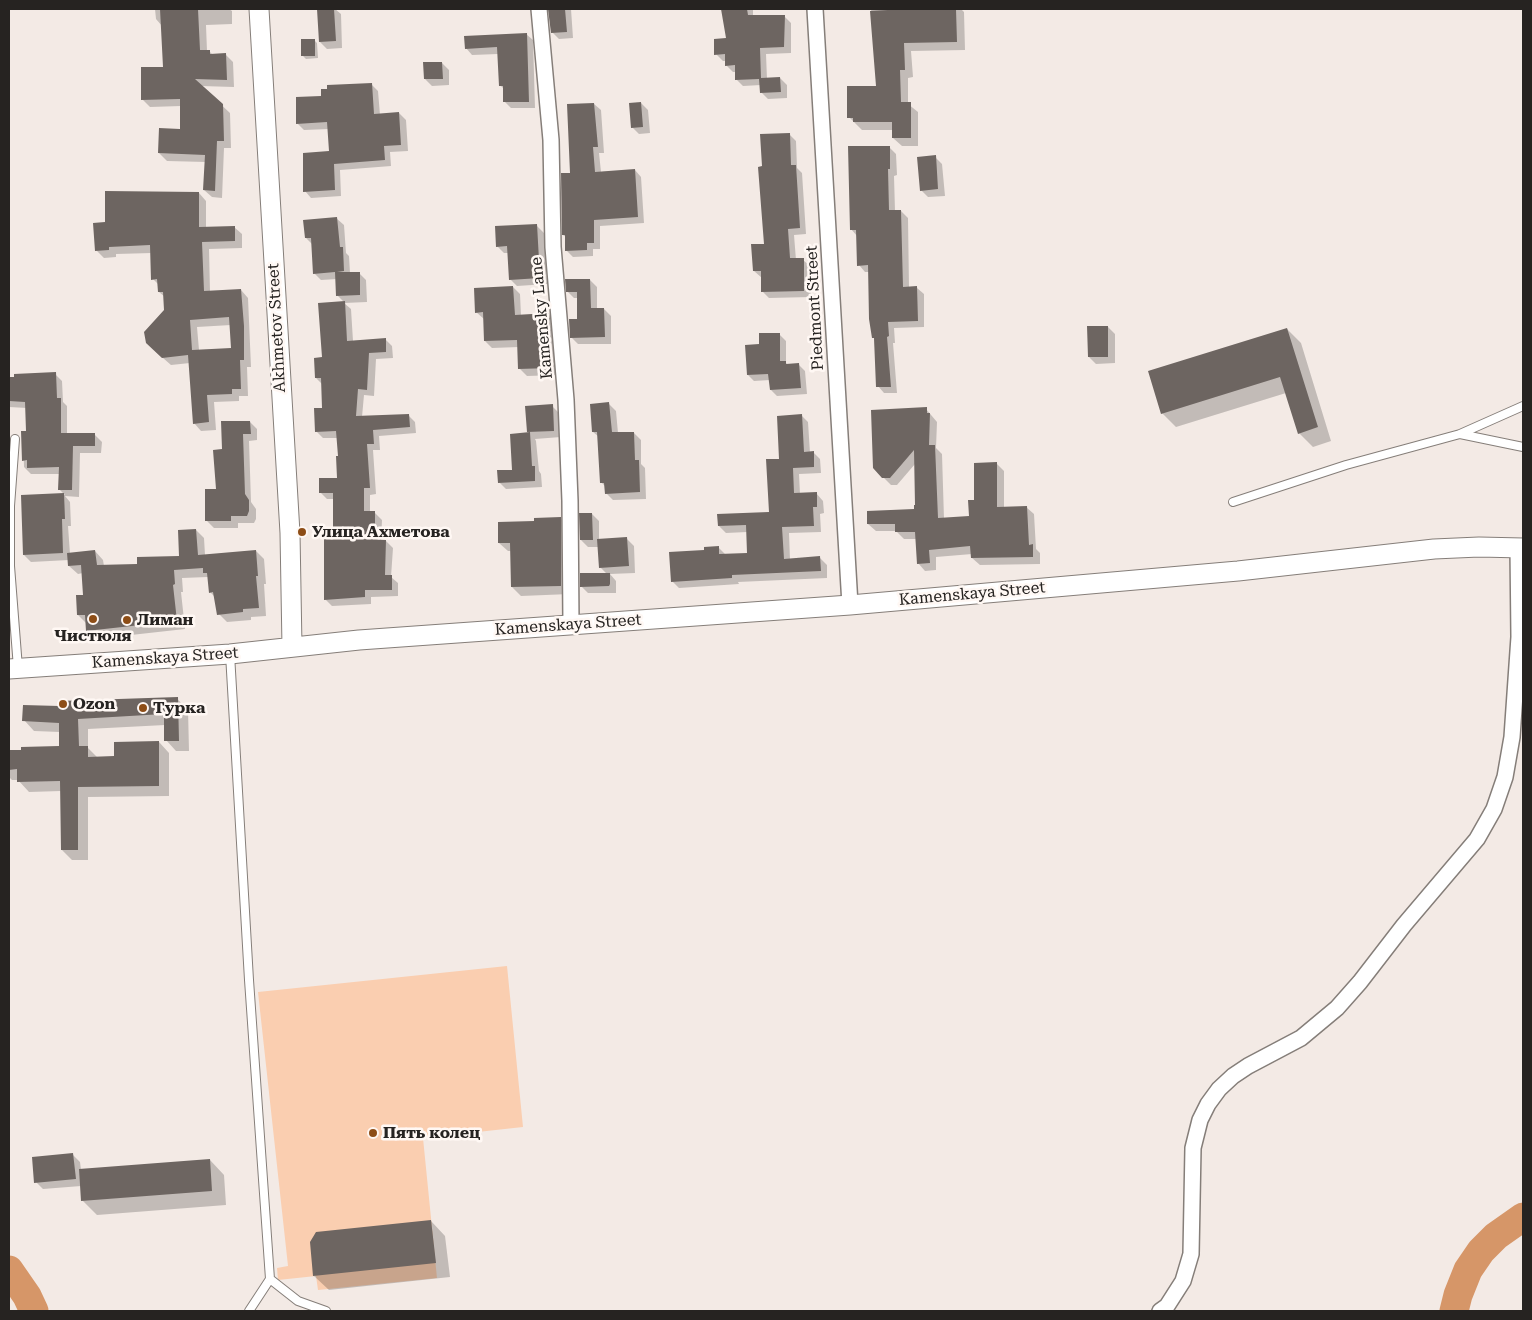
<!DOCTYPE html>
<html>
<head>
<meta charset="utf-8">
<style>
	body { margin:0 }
	#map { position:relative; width:1532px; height:1320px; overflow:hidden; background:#f3eae5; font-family:"Roboto Serif",serif }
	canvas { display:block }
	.frame { position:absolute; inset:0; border:10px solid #262321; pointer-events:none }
</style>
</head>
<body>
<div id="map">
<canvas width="1532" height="1320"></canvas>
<div class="frame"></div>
</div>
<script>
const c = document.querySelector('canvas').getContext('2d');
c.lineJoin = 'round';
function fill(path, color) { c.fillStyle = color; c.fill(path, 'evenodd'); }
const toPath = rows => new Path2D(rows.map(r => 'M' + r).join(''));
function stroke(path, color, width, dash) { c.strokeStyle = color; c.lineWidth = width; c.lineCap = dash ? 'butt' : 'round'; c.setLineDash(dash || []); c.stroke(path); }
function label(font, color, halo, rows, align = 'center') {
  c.font = font + ' "Roboto Serif",serif'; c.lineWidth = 5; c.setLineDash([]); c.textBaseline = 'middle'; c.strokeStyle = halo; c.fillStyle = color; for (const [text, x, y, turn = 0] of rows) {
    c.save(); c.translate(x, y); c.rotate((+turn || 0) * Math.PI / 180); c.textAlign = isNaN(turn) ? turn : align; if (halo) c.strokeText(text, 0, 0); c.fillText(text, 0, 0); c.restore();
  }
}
fill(toPath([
	[507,966,523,1127,423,1138,437,1278,318,1290,316,1276,278,1280,277,1268,288,1266,258,992]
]), '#faceb0');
fill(toPath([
	[155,9,229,9,232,11,232,24,206,25,207,51,209,51,213,55,226,55,233,62,234,87,201,86,230,113,231,148,224,148,222,198,212,197,204,190,206,162,167,161,159,153,181,130,181,106,150,107,142,99,165,68,162,26,156,19],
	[318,9,335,9,341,14,342,48,327,49,320,42],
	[550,9,571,9,573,38,559,39,552,32],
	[722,9,753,9,753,16,784,16,791,23,791,53,766,54,767,79,780,78,787,85,787,98,768,99,761,92,761,85,743,86,736,79,736,72,733,72,726,65,726,61,723,61,716,54,728,39],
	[871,9,961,9,964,12,965,50,911,51,913,77,908,78,908,104,918,112,918,146,902,146,893,138,893,130,862,130,849,117,878,87],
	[526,34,533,40,535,108,511,108,504,101,504,89,500,85,498,54,472,55,466,48],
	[314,40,317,43,318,58,306,59,303,56],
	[442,63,449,70,449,85,432,86,425,79],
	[371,84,378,91,380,115,399,113,406,120,408,151,390,152,391,166,340,170,341,196,311,198,305,191,330,152,329,129,304,130,297,123,322,97],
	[641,103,648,110,650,133,639,134,632,127],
	[594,104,601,110,604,153,599,153,601,172,635,170,641,177,644,223,600,226,600,249,593,249,593,256,573,257,566,250,566,237,563,235,572,174],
	[789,134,796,141,797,168,802,173,806,234,794,235,796,260,803,260,810,266,811,297,769,298,763,292,762,278,754,271,766,245,763,168],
	[889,147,896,154,897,175,894,176,895,211,901,211,908,218,909,288,917,288,924,294,924,327,894,328,895,343,893,343,897,393,884,393,878,386,869,272,865,272,859,265,857,236,851,229],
	[935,157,942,164,945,196,928,197,921,190],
	[199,193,206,201,206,228,234,227,242,234,242,248,209,249,210,292,241,290,248,298,251,367,247,367,248,396,239,396,239,401,214,402,216,430,201,431,194,423,190,363,171,365,155,351,165,310,165,297,159,292,159,285,153,279,152,253,116,254,116,257,104,258,97,251,106,223],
	[231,325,232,349,199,350,197,327],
	[336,218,344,225,346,253,349,256,350,273,359,273,366,280,367,302,344,303,351,309,353,341,385,339,392,346,393,358,376,359,374,396,364,395,362,417,408,415,415,422,416,433,379,436,380,450,373,450,376,494,370,495,370,513,375,513,382,520,381,541,386,541,393,548,391,577,398,583,398,596,371,597,371,604,332,606,325,599,330,540,334,529,334,499,327,499,320,492,338,480,338,438,323,438,316,431,323,409,322,384,316,378,344,302,337,295,337,279,321,280,314,273,312,244,306,238],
	[537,226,544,233,547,284,517,286,510,279,509,253,504,253,497,246],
	[590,280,597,287,597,309,604,309,611,316,611,344,578,344,571,337,578,320,578,298,574,298,567,291],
	[513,287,520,294,521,316,548,314,555,321,558,375,527,376,519,368,519,347,492,348,485,341,484,319,476,312],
	[1108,327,1115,334,1115,363,1096,364,1089,357],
	[1287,329,1301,343,1331,441,1313,447,1299,433,1286,393,1176,427,1162,413],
	[779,334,786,341,786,363,788,365,798,364,805,371,807,394,777,396,771,390,770,380,754,381,748,375,760,345],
	[55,374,62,381,63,402,67,406,67,434,95,435,102,442,101,453,80,453,79,497,65,496,70,502,71,526,68,526,70,554,95,551,103,560,104,566,138,565,180,558,196,530,204,538,205,555,256,551,264,559,266,584,264,584,266,616,251,617,251,620,227,622,219,614,215,597,210,592,208,577,182,578,183,592,181,592,185,629,95,639,87,631,86,623,78,615,84,596,83,573,78,574,69,566,69,560,31,562,24,555,22,497,65,495,59,489,60,474,31,474,24,467,23,433,27,433,27,408,9,407,9,378],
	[609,404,616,411,618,433,634,433,641,440,641,464,645,468,646,499,613,500,606,493,606,487,601,482,599,437,593,432],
	[552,406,559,413,561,437,535,439,536,441,539,471,541,474,542,487,506,489,499,482,514,471,530,434,528,432],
	[926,409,937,422,936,448,942,454,944,519,970,517,976,501,996,463,1004,471,1004,508,1026,507,1034,514,1036,549,1040,553,1040,564,980,565,972,558,972,554,936,557,936,570,925,571,918,563,917,539,904,539,896,531,876,531,868,524,916,511,915,464,897,485,891,485,874,468],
	[801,415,808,422,810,453,813,452,820,459,821,473,799,474,800,494,816,493,823,501,824,513,820,514,821,532,789,533,790,560,820,558,827,565,827,578,738,582,739,584,679,588,672,581,705,551,718,547,725,554,748,554,747,532,726,533,719,526,770,513,781,460],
	[250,422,257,429,257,440,249,441,251,502,256,509,256,519,254,523,238,523,238,528,214,528,207,521,217,490,223,450],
	[592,514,599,521,599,540,627,539,634,546,635,573,610,574,616,581,616,593,588,593,581,586,607,574,600,567,599,547,588,547,581,540],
	[560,518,569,527,570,594,521,596,512,587,511,551,508,551,499,543,535,522],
	[177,699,188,709,189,751,176,751,166,740,165,725,88,729,88,748,98,758,116,758,159,742,169,753,169,796,88,797,88,860,72,860,62,850,61,791,29,792,18,780,12,780,9,777,9,752,61,748,60,732,34,731,24,720,60,707],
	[73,1155,80,1162,81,1170,210,1160,224,1175,226,1205,97,1215,82,1200,81,1186,43,1189,36,1182],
	[431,1221,445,1236,450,1277,329,1290,314,1276]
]), '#0003');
stroke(toPath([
	[9,1270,27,1296,34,1311],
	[1454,1311,1458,1295,1468,1270,1481,1251,1496,1236,1523,1217]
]), '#d69668', 29);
fill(toPath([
	[160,9,198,9,200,50,210,50,210,54,226,53,227,80,195,79,223,104,224,141,217,141,215,191,203,190,205,155,158,153,159,128,180,129,180,99,141,100,141,67,163,67],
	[317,9,334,9,336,41,319,42],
	[548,9,565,9,567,32,551,33],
	[721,9,747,9,748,15,785,15,784,47,760,48,761,78,780,77,781,92,760,93,759,79,735,80,735,65,725,66,725,54,714,55,714,39,726,38],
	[905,9,956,9,957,42,904,43,905,70,900,70,901,102,911,102,911,138,892,138,892,122,853,122,853,118,847,118,847,86,876,86,870,11],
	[527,33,529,102,503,102,503,86,499,86,497,47,465,49,464,36],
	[301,39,315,39,315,56,301,56],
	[423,62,442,62,443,79,424,79],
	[372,83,374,114,399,112,401,145,384,146,385,160,334,164,335,190,303,192,303,153,329,151,327,122,296,124,296,97,321,96,321,89,327,89,327,85],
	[641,102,643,127,631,128,629,103],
	[594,103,598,147,593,147,595,172,635,169,638,217,594,220,594,243,587,243,587,250,565,251,565,235,562,235,561,173,570,173,567,104],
	[790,133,791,165,796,165,800,228,788,229,790,258,804,258,804,291,761,292,761,271,753,271,751,244,764,244,758,167,762,166,760,134],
	[848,146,890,146,890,169,888,169,889,210,901,210,903,287,917,286,918,321,888,322,889,336,887,337,891,387,876,387,874,338,872,338,869,319,868,265,857,266,856,230,850,230],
	[936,155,938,189,920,191,917,157],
	[105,191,199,192,199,227,235,226,235,241,202,242,204,291,241,289,244,326,244,360,240,360,241,389,232,389,232,394,207,395,209,422,193,424,188,355,162,358,146,343,144,332,164,310,163,292,158,292,157,279,151,280,150,245,109,247,109,250,95,251,93,223,105,222],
	[229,317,231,348,192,350,190,320],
	[337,217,340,247,343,247,344,271,337,272,360,272,360,295,336,296,335,272,313,274,311,238,305,238,303,220],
	[537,224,540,278,509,280,507,246,496,247,495,226],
	[565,279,590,279,591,308,604,308,605,337,570,338,569,319,577,319,577,292,566,292],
	[513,286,515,315,549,313,551,338,551,368,518,369,517,340,484,341,483,312,475,313,474,288],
	[345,301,347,341,386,338,386,352,369,353,367,390,358,389,356,416,409,414,410,427,373,430,374,444,367,444,370,488,364,488,364,511,375,511,375,539,386,540,385,575,392,575,392,590,365,590,365,597,324,600,324,539,328,539,328,528,333,528,333,493,319,493,319,478,337,478,336,456,338,456,336,431,315,432,314,408,322,408,321,378,315,378,314,358,322,357,318,303],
	[1087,326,1108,326,1108,357,1088,357],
	[1287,328,1318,427,1298,434,1280,377,1161,414,1148,371],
	[759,333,780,333,780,361,786,361,786,364,799,363,801,388,770,390,768,374,747,375,745,345,759,344],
	[56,372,57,398,61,398,61,433,95,433,95,446,73,446,72,490,58,490,59,467,27,468,27,460,22,461,21,431,26,431,25,402,9,401,9,377,14,377,14,374],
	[609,402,612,432,634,432,635,460,639,460,640,492,605,494,604,483,600,483,597,432,592,432,590,404],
	[553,404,554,431,527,432,525,406],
	[927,407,927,413,930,413,929,445,935,445,938,518,969,516,968,500,974,500,974,463,997,462,997,507,1027,506,1029,545,1033,544,1033,557,971,558,970,546,929,550,930,563,917,564,915,532,895,532,895,524,867,524,867,511,914,509,914,505,915,505,914,450,890,478,882,478,873,468,871,410],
	[802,414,804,452,814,451,814,467,793,468,794,493,817,492,817,507,813,507,814,526,782,527,784,559,820,556,821,571,732,575,732,578,671,582,669,552,704,550,704,547,719,546,719,554,747,553,746,525,718,526,717,514,769,512,766,459,779,459,777,416],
	[221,421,250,421,251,434,243,434,245,494,249,500,249,511,247,516,231,516,231,521,205,521,205,489,216,489,213,450,222,449],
	[530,432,532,466,535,466,535,481,498,483,497,470,512,470,510,434],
	[64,493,65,519,62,519,63,553,23,555,21,495],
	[579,513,592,513,593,540,580,540],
	[561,517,561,586,511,587,510,543,498,543,498,522,534,521,534,518],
	[196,529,198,555,256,550,258,576,256,576,259,608,243,609,243,612,217,615,213,592,209,593,207,573,203,573,203,568,174,570,175,584,173,585,177,621,86,631,85,615,77,615,76,595,83,595,81,565,68,566,67,553,95,550,97,565,137,564,137,557,179,556,178,530],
	[627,537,629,566,599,568,597,539],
	[580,573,610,573,610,584,609,586,580,587],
	[178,697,179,741,164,741,164,714,78,719,79,746,88,746,88,757,114,756,114,742,159,741,159,786,78,787,78,850,61,850,60,781,17,782,17,769,9,770,9,750,21,750,21,747,59,746,59,723,22,721,23,705,59,706,59,701],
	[73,1153,76,1179,34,1183,32,1157],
	[210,1159,212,1191,81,1201,79,1169],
	[431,1220,436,1263,313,1276,310,1242,316,1232]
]), '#6d6561');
const service = toPath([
	[1460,434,1523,447],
	[15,439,10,506,10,566,18,668],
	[1233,502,1346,465,1460,434,1523,406],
	[230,654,249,980,270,1279,298,1301,326,1311],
	[249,1311,270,1279]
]);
const minor = toPath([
	[539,9,551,140,553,247,566,400,570,501,571,625],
	[815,9,850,605],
	[1160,1311,1167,1306,1183,1281,1191,1254,1193,1148,1200,1120,1208,1104,1219,1089,1233,1076,1248,1066,1301,1038,1337,1008,1360,982,1404,925,1477,839,1494,809,1505,777,1512,737,1519,637,1518,548]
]);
const tertiary = toPath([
	[259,9,290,533,292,647],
	[9,669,230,654,359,640,850,605,1238,571,1434,549,1479,547,1523,548]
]);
stroke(service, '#857e79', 10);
stroke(minor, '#857e79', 18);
stroke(tertiary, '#857e79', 21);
stroke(service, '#fff', 8);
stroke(minor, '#fff', 15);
stroke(tertiary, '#fff', 19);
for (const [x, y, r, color] of [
	[302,532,5,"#8d4d16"],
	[93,619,5,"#8d4d16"],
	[127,620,5,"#8d4d16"],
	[63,704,5,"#8d4d16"],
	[143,708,5,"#8d4d16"],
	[373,1133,5,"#8d4d16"]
]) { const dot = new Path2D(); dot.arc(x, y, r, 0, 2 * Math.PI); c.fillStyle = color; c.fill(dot); stroke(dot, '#fff8f4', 2); }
label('16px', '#262321', '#fff8f4', [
	["Piedmont Street",815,308,-93],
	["Kamensky Lane",542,318,-95],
	["Akhmetov Street",277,328,-93],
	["Kamenskaya Street",972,594,-5],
	["Kamenskaya Street",568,625,-4],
	["Kamenskaya Street",165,658,-4]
]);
label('bold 16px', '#262321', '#fff8f4', [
	["Улица Ахметова",312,532],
	["Лиман",137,620],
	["Чистюля",93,636,"center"],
	["Ozon",73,704],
	["Турка",153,708],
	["Пять колец",383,1133]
], 'left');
</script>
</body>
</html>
